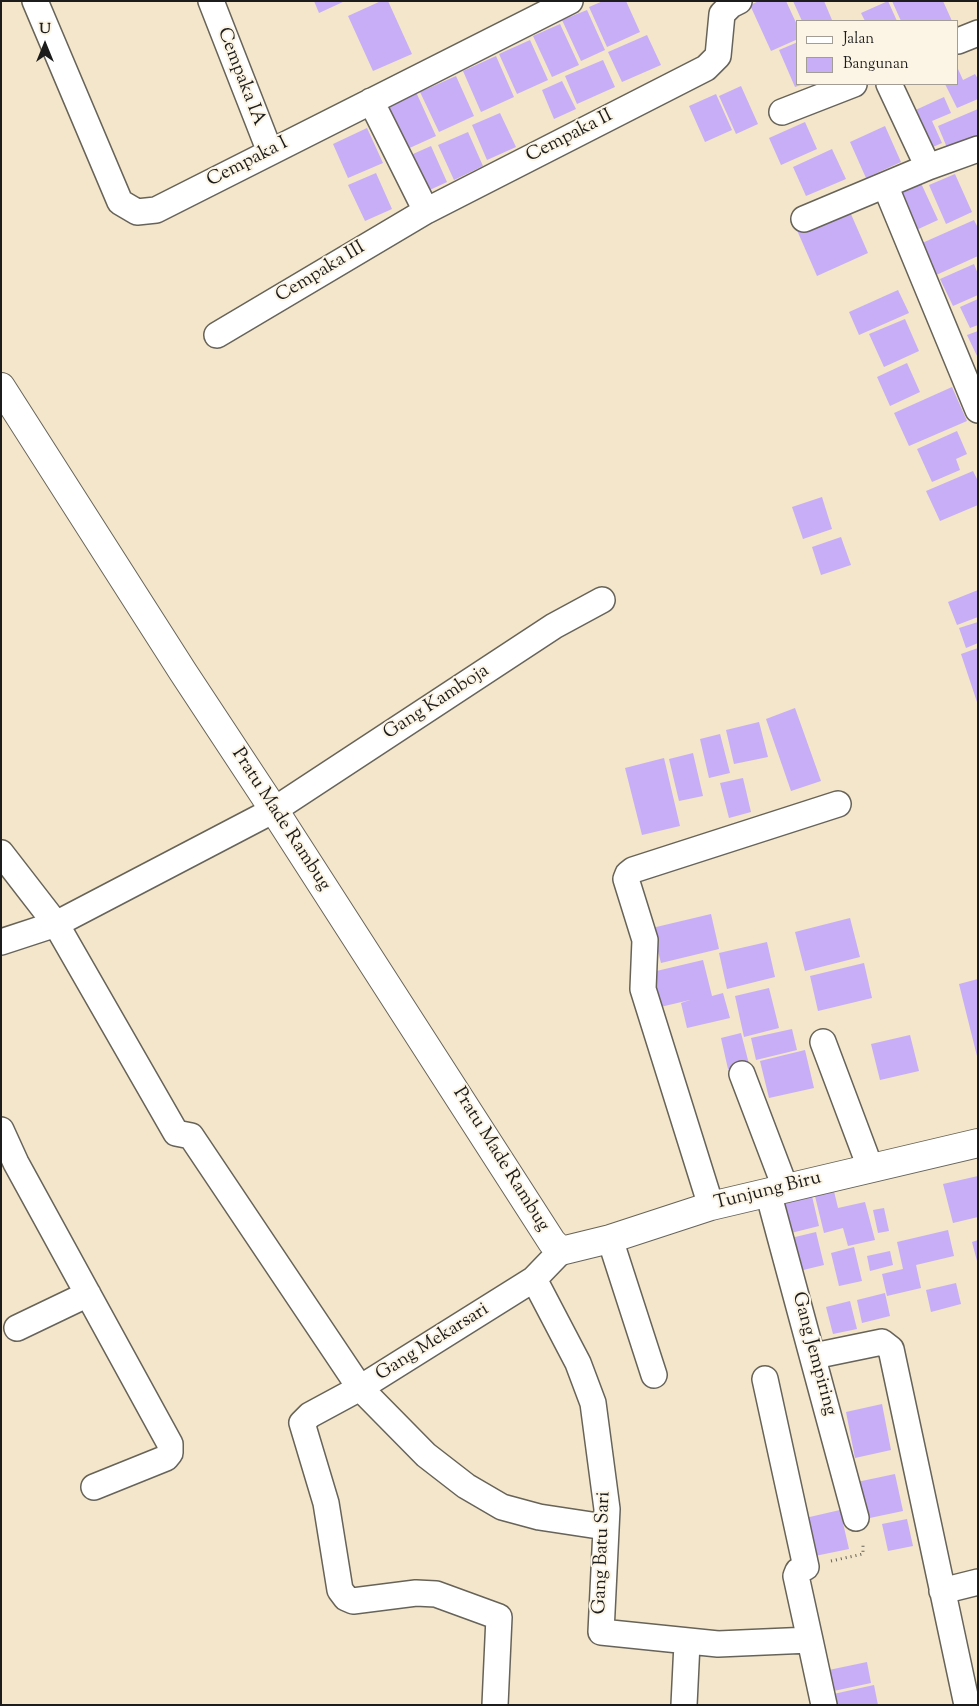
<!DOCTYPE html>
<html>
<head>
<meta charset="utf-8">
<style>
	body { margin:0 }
	#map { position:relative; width:979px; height:1706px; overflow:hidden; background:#f3e6ca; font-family:"Sorts Mill Goudy",serif }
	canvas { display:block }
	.frame { position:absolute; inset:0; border:2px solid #1c1c1c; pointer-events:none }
	.legend { position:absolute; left:796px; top:20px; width:162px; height:65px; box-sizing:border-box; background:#fcf5e5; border:1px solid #a29e95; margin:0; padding:6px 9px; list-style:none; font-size:15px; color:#1c1c1c }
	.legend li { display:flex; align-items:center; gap:10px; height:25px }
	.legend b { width:25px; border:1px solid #a29e95 }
	.north { position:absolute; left:20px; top:20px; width:50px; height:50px; -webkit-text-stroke:4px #fcf5e5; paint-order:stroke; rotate:0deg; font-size:14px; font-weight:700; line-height:20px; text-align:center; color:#1c1c1c }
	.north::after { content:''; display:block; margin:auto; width:18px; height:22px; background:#1c1c1c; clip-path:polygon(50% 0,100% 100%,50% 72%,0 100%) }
</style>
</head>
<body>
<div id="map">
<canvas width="979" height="1706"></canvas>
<div class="frame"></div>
<ul class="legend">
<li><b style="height:6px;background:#fff"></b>Jalan</li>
<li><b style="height:14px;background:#c7aef7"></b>Bangunan</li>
</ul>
<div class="north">U</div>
</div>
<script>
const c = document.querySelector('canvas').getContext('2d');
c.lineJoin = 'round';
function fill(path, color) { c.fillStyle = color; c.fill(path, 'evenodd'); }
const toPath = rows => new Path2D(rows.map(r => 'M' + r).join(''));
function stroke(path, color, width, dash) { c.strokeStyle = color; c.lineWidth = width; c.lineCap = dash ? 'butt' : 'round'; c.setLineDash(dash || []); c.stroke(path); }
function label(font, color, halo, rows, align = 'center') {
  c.font = font + ' "Sorts Mill Goudy",serif'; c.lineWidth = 4; c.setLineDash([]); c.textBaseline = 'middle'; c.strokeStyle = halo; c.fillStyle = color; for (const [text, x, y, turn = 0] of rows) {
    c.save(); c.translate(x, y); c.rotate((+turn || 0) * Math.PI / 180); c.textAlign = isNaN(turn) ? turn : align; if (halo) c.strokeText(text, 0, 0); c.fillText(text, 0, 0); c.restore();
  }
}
fill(toPath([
	[314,1,345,1,319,13],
	[381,1,388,1,412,54,373,71,348,16],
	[603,1,626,1,640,32,607,47,589,7],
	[759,1,786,1,798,27,798,39,771,51,750,5],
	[793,1,824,1,832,20,802,21],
	[888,1,897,21,865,21,861,13],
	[892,1,943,1,952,21,901,21],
	[587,10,605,50,581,61,562,20],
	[560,24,579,65,552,77,533,36],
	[647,35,661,65,622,82,608,52],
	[530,40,548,80,517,94,499,54],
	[798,42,798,84,804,84,795,87,779,50],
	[496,56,514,97,481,112,463,71],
	[603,60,615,87,577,104,565,76],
	[958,69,963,80,975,74,978,79,978,99,957,108,945,84,958,84],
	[456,76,474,116,439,132,420,92],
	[562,81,576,109,554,119,542,90],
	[741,86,758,124,736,134,719,96],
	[416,92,436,136,403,151,383,107],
	[716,94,732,130,705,142,689,106],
	[944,97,951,113,932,121,942,143,926,150,909,113],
	[978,109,978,137,948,150,938,126],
	[500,113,516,147,487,160,472,125],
	[805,122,817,149,781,165,769,138],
	[885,126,901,162,866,178,850,142],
	[367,128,383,163,348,178,333,144],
	[468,132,483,166,454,180,438,145],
	[431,146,447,182,421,194,404,158],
	[832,149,846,179,806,196,793,167],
	[376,173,392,209,365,221,348,185],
	[955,174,972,212,946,224,929,185],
	[920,181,938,220,914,231,896,192],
	[847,205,868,253,817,276,796,228],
	[974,220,978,228,978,256,934,276,920,244],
	[974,264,978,274,978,295,953,306,940,279],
	[898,290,909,313,859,335,849,312],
	[978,299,978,325,970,328,960,307],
	[905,319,919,351,884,367,869,334],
	[978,331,978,358,967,335],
	[907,363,920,392,890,406,877,377],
	[952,387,967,421,909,446,894,413],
	[957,431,967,454,956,459,960,470,932,482,917,449],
	[973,471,978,481,978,505,940,521,926,491],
	[822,497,832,529,803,539,792,507],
	[841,537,851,565,821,575,812,547],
	[978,590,978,617,957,625,948,602],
	[978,622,978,643,966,648,959,628],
	[978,648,978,702,977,702,961,654],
	[795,708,821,781,791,791,766,719],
	[759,722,768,757,734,764,726,730],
	[720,734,730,773,709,778,700,739],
	[693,753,703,796,679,801,669,759],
	[664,758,680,826,642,835,625,768],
	[743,778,751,812,729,818,720,783],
	[711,914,719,949,661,963,652,928],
	[850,918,860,957,805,971,795,932],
	[767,942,775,977,727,989,719,953],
	[703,960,712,996,723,993,730,1018,687,1028,681,1003,690,1000,656,1008,648,973],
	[864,963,872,998,818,1011,810,976],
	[978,979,978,1055,977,1056,959,984],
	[769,988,779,1028,744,1037,735,996],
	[792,1029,797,1050,756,1060,751,1038],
	[741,1033,749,1064,728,1069,721,1038],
	[910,1035,919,1071,880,1080,871,1044],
	[805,1050,814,1088,769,1098,760,1061],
	[978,1176,978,1217,953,1223,943,1184],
	[833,1187,838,1208,865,1202,875,1240,848,1246,843,1228,824,1233,814,1192],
	[811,1192,819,1226,791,1233,783,1199],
	[884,1208,889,1231,878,1233,873,1210],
	[948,1230,954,1256,916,1265,921,1288,887,1296,882,1274,903,1269,897,1242],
	[816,1232,824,1265,799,1271,791,1238],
	[978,1240,978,1261,977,1261,972,1242],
	[854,1247,862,1281,839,1286,831,1253],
	[890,1251,893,1265,870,1271,867,1256],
	[956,1283,961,1304,931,1312,926,1290],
	[885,1293,890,1316,862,1323,857,1300],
	[850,1301,857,1329,833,1334,826,1307],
	[882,1404,891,1450,855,1458,846,1412],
	[895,1474,903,1511,865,1519,857,1482],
	[840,1510,849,1549,810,1557,801,1519],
	[907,1519,913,1546,888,1551,882,1524],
	[867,1662,871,1683,829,1692,824,1671],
	[874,1685,878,1705,831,1705,829,1695]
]), '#c7aef7');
const minor = toPath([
	[35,1,120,202,137,212,156,210,570,1],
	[211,1,270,152],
	[958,41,978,33],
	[889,84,928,167],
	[371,101,426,211],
	[782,112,854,84],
	[885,185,978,410],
	[804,219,928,167,978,149],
	[217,335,426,211,706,68,718,56,722,14,731,5,739,1],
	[1,853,56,924,176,1133,191,1136,360,1388,426,1455,466,1486,502,1507,539,1517,605,1527],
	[1,942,56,924,274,810,554,626,602,600],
	[823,1042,870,1167],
	[742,1074,785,1187],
	[1,1130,16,1163,170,1444,170,1453,166,1458,94,1487],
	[768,1192,856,1518],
	[711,1206,643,989,645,940,626,879,628,874,633,870,838,804],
	[610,1239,654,1375],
	[534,1279,578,1363,593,1403,607,1509,601,1632,718,1644,810,1640,824,1705],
	[17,1328,88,1294],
	[814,1356,882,1342,891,1349,967,1705],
	[765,1379,806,1567,798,1571,796,1576,810,1640],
	[942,1591,978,1582],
	[495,1705,499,1617,436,1594,416,1593,353,1601,346,1598,340,1590,326,1503,302,1423,310,1415,360,1388,534,1279,561,1251],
	[684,1705,687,1643]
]);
const tertiary = toPath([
	[1,387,183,672,274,810,552,1242,561,1251,610,1239,711,1206,978,1143]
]);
stroke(minor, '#676359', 28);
stroke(tertiary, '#676359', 30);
stroke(toPath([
	[831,1561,863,1554,863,1543]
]), '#676359', 3, [1, 4]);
stroke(minor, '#fff', 25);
stroke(tertiary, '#fff', 28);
label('19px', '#1c1c1c', '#fcf5e5', [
	["Cempaka IA",240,77,69],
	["Cempaka II",570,137,-27],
	["Cempaka I",248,163,-27],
	["Cempaka III",321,273,-31],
	["Gang Kamboja",437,703,-33],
	["Pratu Made Rambug",280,820,57],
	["Pratu Made Rambug",500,1160,58],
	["Tunjung Biru",768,1192,-14],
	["Gang Mekarsari",433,1343,-32],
	["Gang Jempiring",813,1354,75],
	["Gang Batu Sari",603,1553,-88]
]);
</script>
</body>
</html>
